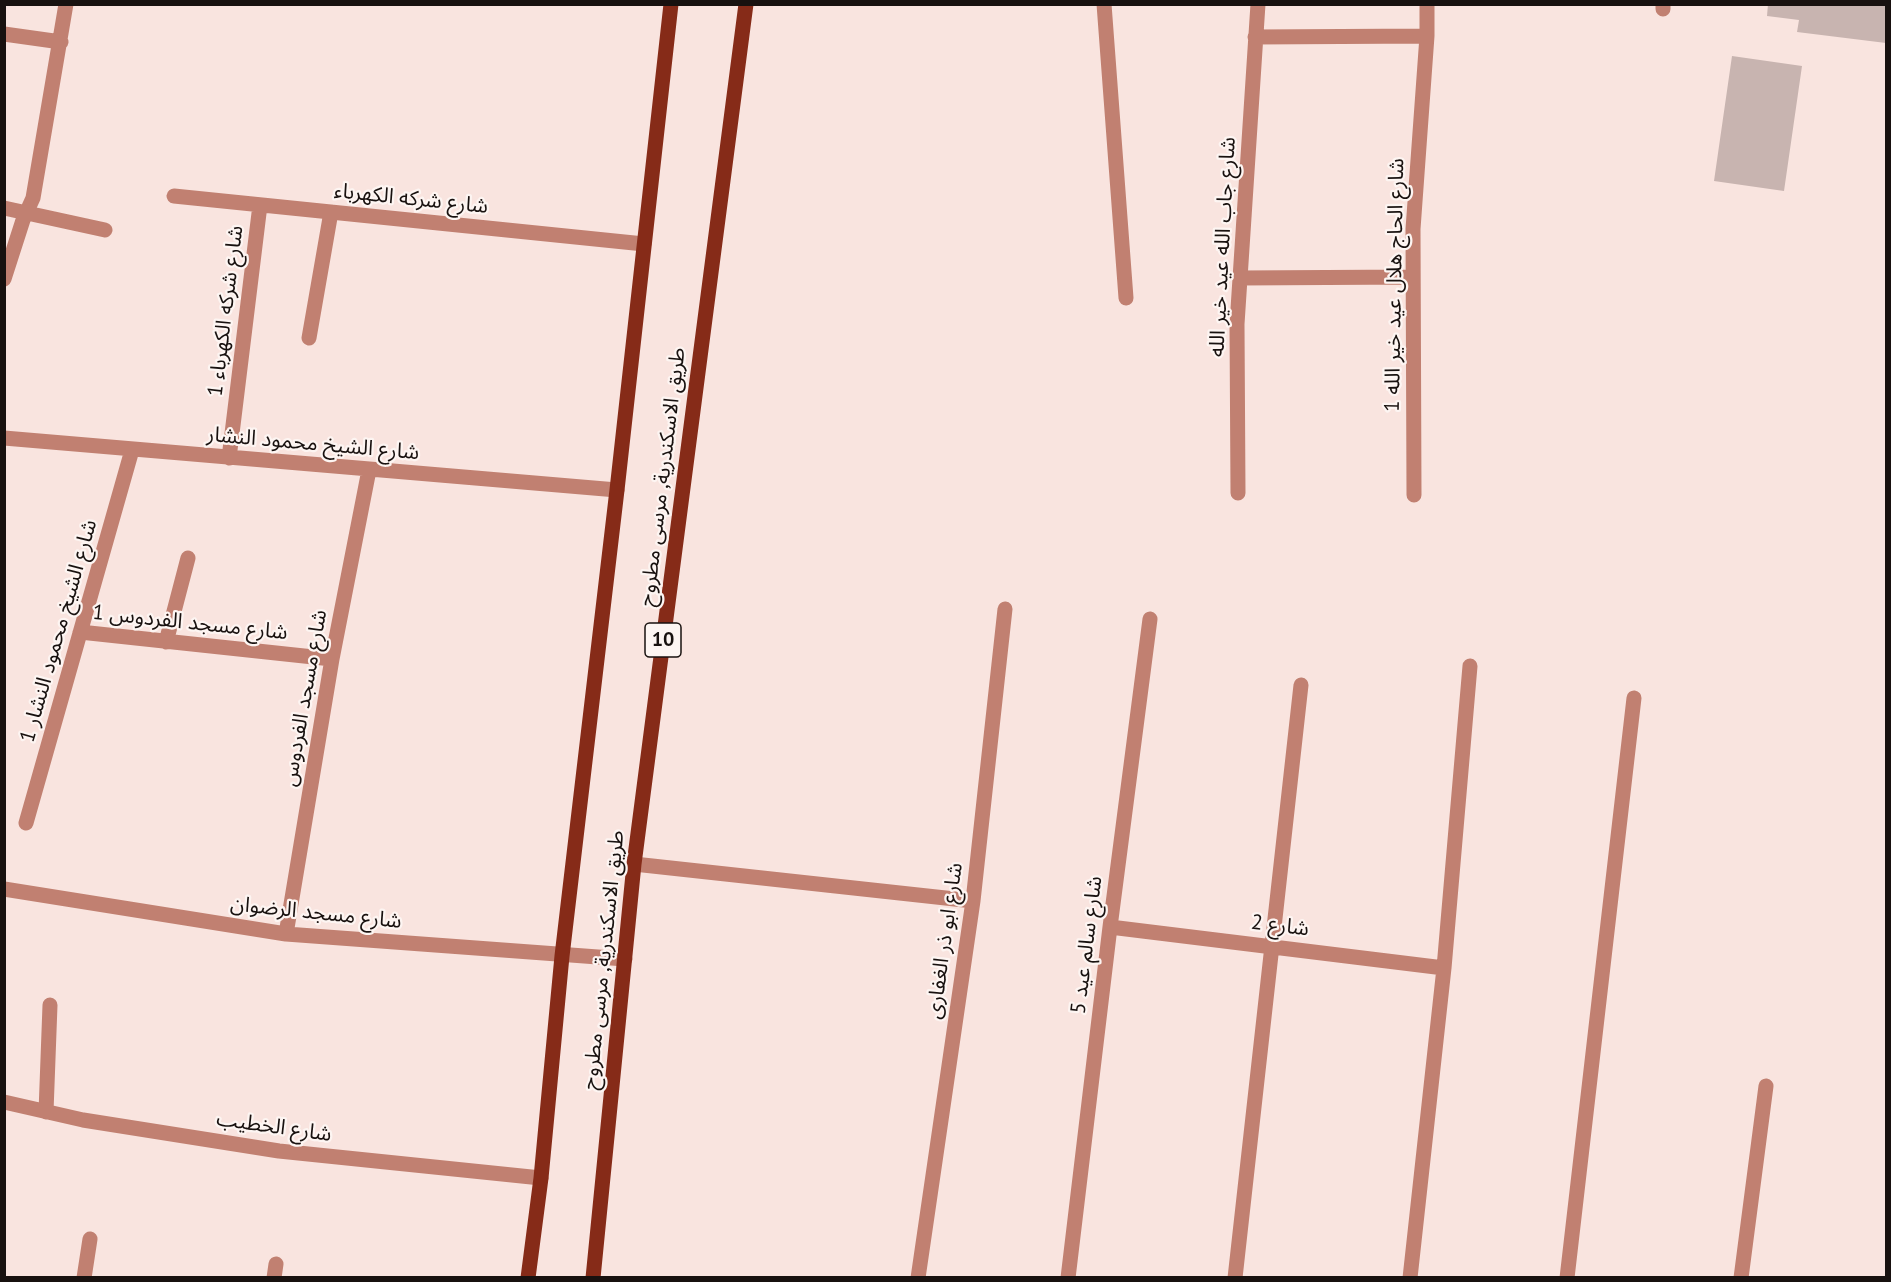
<!DOCTYPE html>
<html>
<head>
<meta charset="utf-8">
<style>
	body { margin:0 }
	#map { position:relative; width:1891px; height:1282px; overflow:hidden; background:#f9e4df; font-family:"PT Sans",sans-serif }
	canvas { display:block }
	.frame { position:absolute; inset:0; border:6px solid #18110f; pointer-events:none }
</style>
</head>
<body>
<div id="map">
<canvas width="1891" height="1282"></canvas>
<div class="frame"></div>
</div>
<script>
const c = document.querySelector('canvas').getContext('2d');
c.lineJoin = 'round';
function fill(path, color) { c.fillStyle = color; c.fill(path, 'evenodd'); }
const toPath = rows => new Path2D(rows.map(r => 'M' + r).join(''));
function stroke(path, color, width, dash) { c.strokeStyle = color; c.lineWidth = width; c.lineCap = dash ? 'butt' : 'round'; c.setLineDash(dash || []); c.stroke(path); }
function label(font, color, halo, rows, align = 'center') {
  c.font = font + ' "PT Sans","Noto Sans Arabic",sans-serif'; c.lineWidth = 4.5; c.setLineDash([]); c.textBaseline = 'middle'; c.strokeStyle = halo; c.fillStyle = color; for (const [text, x, y, turn = 0] of rows) {
    c.save(); c.translate(x, y); c.rotate((+turn || 0) * Math.PI / 180); c.textAlign = isNaN(turn) ? turn : align; if (halo) c.strokeText(text, 0, 0); c.fillText(text, 0, 0); c.restore();
  }
}
fill(toPath([
	[1768,4,1886,4,1886,43,1797,32,1799,20,1767,16],
	[1732,56,1802,66,1784,191,1714,181]
]), '#c8b4b0');
stroke(toPath([
	[1104,4,1126,298],
	[1663,9,1663,4],
	[4,34,61,42],
	[1255,37,1427,36],
	[174,196,644,244],
	[4,208,105,230],
	[1240,278,1413,277],
	[4,279,23,220,33,198,66,4],
	[309,338,331,212],
	[4,438,617,490],
	[229,458,260,205],
	[1238,493,1237,324,1258,4],
	[1414,495,1413,229,1427,36,1427,4],
	[80,632,332,659],
	[166,642,188,558],
	[26,823,132,450],
	[634,864,973,901],
	[4,889,286,934,625,959],
	[1110,927,1444,968],
	[286,934,332,659,369,470],
	[4,1102,83,1120,279,1151,541,1178],
	[46,1112,50,1005],
	[84,1278,90,1239],
	[274,1278,276,1264],
	[918,1278,973,901,1005,609],
	[1068,1278,1110,927,1150,619],
	[1235,1278,1301,685],
	[1410,1278,1444,968,1470,666],
	[1567,1278,1634,698],
	[1741,1278,1766,1086]
]), '#c18071', 15);
stroke(toPath([
	[528,1278,541,1178,562,956,617,490,671,4],
	[593,1278,634,864,746,4]
]), '#862b18', 15);
for (const [x, y, w] of [
	[663,640,36]
]) { const box = new Path2D(); box.roundRect(x - w / 2, y - 17, w, 34, 4.5); c.fillStyle = '#fdf5f2'; c.fill(box); stroke(box, '#18110f', 1.5); }
label('bold 20px', '#18110f', null, [
	["10",663,640]
]);
label('21px', '#18110f', '#fdf5f2', [
	["شارع شركه الكهرباء",411,199,6],
	["شارع جاب الله عيد خير الله",1223,247,-87],
	["شارع الحاج هلال عيد خير الله 1",1395,285,-89],
	["شارع شركه الكهرباء 1",226,311,-83],
	["شارع الشيخ محمود النشار",313,444,5],
	["طريق الاسكندرية, مرسى مطروح",663,477,-83],
	["شارع مسجد الفردوس 1",190,623,6],
	["شارع الشيخ محمود النشار 1",59,631,-74],
	["شارع مسجد الفردوس",305,698,-80],
	["شارع مسجد الرضوان",316,913,6],
	["شارع 2",1280,926,7],
	["شارع ابو ذر الغفارى",945,941,-82],
	["شارع سالم عيد 5",1087,945,-83],
	["طريق الاسكندرية, مرسى مطروح",604,960,-84],
	["شارع الخطيب",274,1127,8]
]);
</script>
</body>
</html>
